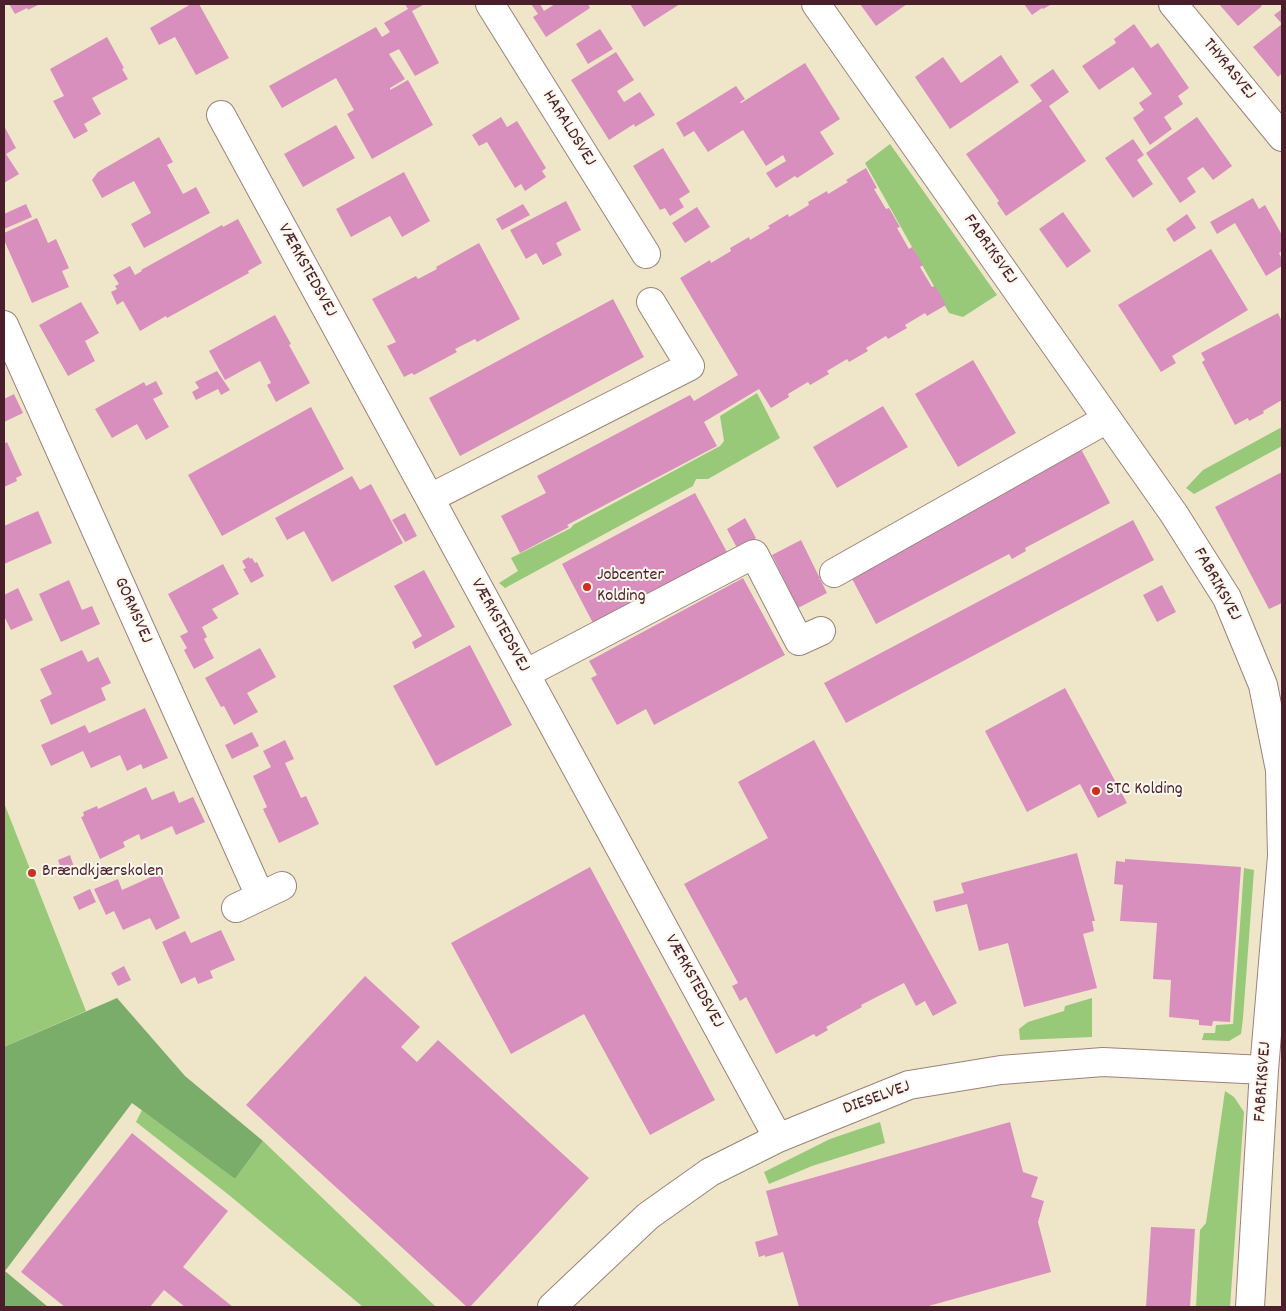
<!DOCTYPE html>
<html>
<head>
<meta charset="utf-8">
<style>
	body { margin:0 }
	#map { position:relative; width:1286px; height:1311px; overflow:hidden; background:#efe6c9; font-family:Dekko,sans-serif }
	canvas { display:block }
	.frame { position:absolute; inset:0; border:5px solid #4a1f2b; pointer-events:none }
</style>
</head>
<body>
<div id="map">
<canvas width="1286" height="1311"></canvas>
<div class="frame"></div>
</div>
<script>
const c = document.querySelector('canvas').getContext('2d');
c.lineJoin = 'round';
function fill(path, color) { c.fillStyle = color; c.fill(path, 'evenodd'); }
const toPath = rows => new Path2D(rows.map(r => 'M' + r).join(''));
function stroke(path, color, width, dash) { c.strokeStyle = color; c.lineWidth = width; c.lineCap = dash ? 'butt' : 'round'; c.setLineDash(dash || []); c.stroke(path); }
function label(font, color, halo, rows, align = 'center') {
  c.font = font + ' Dekko,sans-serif'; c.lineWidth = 4; c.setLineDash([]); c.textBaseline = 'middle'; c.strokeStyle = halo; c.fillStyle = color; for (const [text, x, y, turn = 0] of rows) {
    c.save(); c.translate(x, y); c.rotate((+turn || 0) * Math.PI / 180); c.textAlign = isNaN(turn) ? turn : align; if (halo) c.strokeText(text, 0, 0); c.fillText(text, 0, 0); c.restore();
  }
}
fill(toPath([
	[890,144,997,295,963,317,949,313,865,163],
	[757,393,780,438,708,479,696,479,693,486,505,588,499,583,518,571,511,558,571,528,573,525,720,446,724,441,720,416],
	[1282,427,1282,446,1194,494,1186,488,1203,470],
	[4,803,86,1011,4,1047],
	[1244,868,1254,870,1243,1018,1241,1034,1229,1041,1202,1040,1204,1033,1215,1033,1216,1025,1233,1024],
	[1092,998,1092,1037,1020,1040,1019,1029,1028,1022,1064,1011,1065,1006],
	[1225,1091,1234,1097,1244,1112,1230,1307,1196,1307,1200,1230,1206,1223],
	[142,1110,235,1179,263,1141,436,1307,363,1307,229,1195,136,1122],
	[880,1122,885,1143,812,1166,769,1184,764,1172,830,1139]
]), '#97c979');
fill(toPath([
	[117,998,185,1076,263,1141,235,1179,132,1103,5,1271,48,1307,4,1307,4,1047]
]), '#79ad69');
fill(toPath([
	[9,4,40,4,28,10,27,8,15,14],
	[191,4,199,4,229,58,196,75,175,37,159,45,150,28],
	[405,4,425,4,412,11,439,63,415,76,399,49,389,54,405,79,390,88,390,90,408,80,433,125,372,159,347,114,354,110,336,78,282,108,269,86,376,27,382,37,390,32,384,23,408,9],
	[531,4,540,4,544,11,555,4,588,4,590,8,546,37,533,17,538,14],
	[630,4,680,4,644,27],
	[860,4,907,4,876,26],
	[1024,4,1052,4,1043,9,1042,8,1032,15],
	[1219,4,1260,4,1262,6,1238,26],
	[1282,9,1282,73,1278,77,1253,47,1282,24,1274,15],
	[1134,24,1151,48,1158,43,1189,88,1178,96,1183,104,1164,117,1172,129,1150,145,1133,118,1144,110,1139,103,1152,94,1133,67,1099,90,1082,66,1116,43,1114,39],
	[600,29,613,49,588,64,576,44],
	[107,37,124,68,122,69,128,79,92,98,101,114,84,124,88,131,74,139,53,101,64,96,50,69],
	[616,52,634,80,617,91,624,102,640,92,655,115,635,127,634,124,609,140,571,80],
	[1001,55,1019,82,950,129,915,77,943,57,961,83],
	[805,63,840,119,820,132,834,154,797,178,795,176,776,188,766,173,786,161,783,155,766,166,743,130,708,152,694,131,684,137,676,123,736,86,745,99,740,102,741,103],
	[1053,69,1069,92,1049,106,1086,161,1006,216,997,203,999,201,966,154,1042,101,1030,85],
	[501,117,507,127,517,121,546,168,542,171,546,177,525,191,521,184,515,188,487,142,479,146,472,135],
	[1197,117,1232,166,1213,180,1203,167,1187,178,1196,192,1180,203,1146,153],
	[336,125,355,158,303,187,284,154],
	[4,126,16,148,6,154,19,174,4,183],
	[159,137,173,162,167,165,183,194,196,187,210,213,144,248,131,224,151,213,134,181,102,198,92,180,98,172],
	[1133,139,1144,155,1137,160,1153,184,1133,198,1105,158],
	[663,148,690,192,679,199,684,207,670,216,665,208,660,210,633,166],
	[866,168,877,188,874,189,886,209,889,208,900,227,897,228,909,249,912,247,923,265,920,267,932,287,935,286,946,305,927,316,925,313,905,325,907,328,888,339,886,336,866,348,868,351,849,362,847,359,827,371,829,374,810,385,808,382,788,394,789,397,771,408,759,389,704,422,717,446,567,525,569,527,520,553,501,516,546,493,537,476,690,395,694,401,738,375,680,278,710,260,711,263,731,251,730,248,749,237,750,240,770,228,768,226,788,214,789,217,809,205,808,202,827,191,828,194,848,182,846,180],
	[404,172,430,221,402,237,390,216,351,237,336,209],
	[1253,198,1259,209,1265,205,1282,235,1282,251,1279,253,1282,259,1282,266,1266,276,1235,223,1217,234,1210,222],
	[566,201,581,230,556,243,562,255,543,265,536,253,526,259,510,230],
	[26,204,32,217,4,229,4,214],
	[523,204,530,215,502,230,496,219],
	[697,207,710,227,685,243,672,223],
	[1063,212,1091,251,1067,268,1039,229],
	[1187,214,1196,228,1174,242,1166,229],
	[37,218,48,243,56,239,69,268,62,271,69,287,32,303,4,240,4,233],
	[238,219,262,263,248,271,249,273,167,318,166,316,140,331,123,301,117,305,111,292,117,289,115,286,119,284,113,275,130,266,135,275,142,271,141,270,222,225,223,227],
	[479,243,520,319,477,342,475,339,455,349,457,352,414,375,412,373,404,377,387,346,396,342,372,299,416,276,418,279,437,269,436,267],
	[1211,249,1248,310,1172,356,1176,363,1161,372,1118,305],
	[613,299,644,357,460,456,429,398],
	[81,302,99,333,85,341,95,361,68,376,39,325],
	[1278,313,1282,322,1282,400,1263,411,1264,413,1249,421,1248,418,1235,425,1202,362,1205,360,1201,353],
	[275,315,291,344,289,345,310,383,276,402,267,385,271,383,260,361,225,380,209,351],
	[973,360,1016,433,958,467,915,394],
	[217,371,230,390,221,395,218,389,196,400,192,392,199,388,195,382],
	[156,381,163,394,153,399,169,427,146,440,137,424,112,438,95,409,144,382,146,386],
	[14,394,23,413,4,422,4,399],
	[883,406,908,447,837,488,813,447],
	[311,407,344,469,222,536,188,475],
	[7,442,22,475,16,478,17,481,4,487,4,444],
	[1081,449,1110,503,1025,548,1026,551,1012,559,1009,554,876,624,850,575,996,498,994,495],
	[1282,472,1282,603,1269,609,1215,507],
	[352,476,360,490,371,484,403,543,332,582,304,531,287,540,275,518],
	[695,493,728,554,594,625,562,564],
	[38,511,52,543,4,564,4,526],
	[405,513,417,536,405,542,392,520],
	[745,518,756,538,737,548,727,529],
	[1133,520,1154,560,846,723,824,683],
	[801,540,827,593,798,608,772,555],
	[249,557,250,559,252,558,255,563,257,562,264,576,251,583,243,569,246,568,242,561],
	[223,564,239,594,212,609,218,618,202,627,207,637,204,639,214,658,194,669,184,650,187,648,180,636,188,632,168,594],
	[424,570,455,627,415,649,412,642,422,636,394,586],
	[743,578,785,655,654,725,646,709,617,725,591,678,597,675,589,661],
	[69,580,82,610,92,606,100,624,61,642,39,594],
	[1162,585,1176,612,1157,622,1143,595],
	[18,588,33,620,11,630,4,616,4,595],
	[470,645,512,725,436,766,393,686],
	[260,648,276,677,247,693,258,712,234,725,224,706,221,707,205,678],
	[82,650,88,662,98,657,111,683,101,688,106,700,51,725,40,700,52,694,40,669],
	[1065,688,1127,803,1098,818,1080,784,1027,812,985,731],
	[145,708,168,758,143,769,141,764,127,771,120,755,91,768,83,751,51,766,41,745,85,725,89,733],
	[252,732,259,746,232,759,225,745],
	[285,740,294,759,285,763,301,798,306,796,319,824,279,843,263,809,267,807,253,776,271,767,263,751],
	[814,740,957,1003,933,1016,925,1001,916,1006,904,983,861,1005,862,1007,826,1027,828,1030,816,1037,814,1034,776,1054,746,997,740,1001,732,986,738,983,684,884,768,838,738,782],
	[146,787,152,800,174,791,179,803,193,797,205,822,176,835,172,826,141,840,139,834,123,842,125,847,100,859,81,817,84,816,83,812,97,806,98,809],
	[1077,853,1095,921,1092,921,1094,931,1083,934,1097,988,1024,1007,1008,943,979,951,967,904,936,912,933,901,964,893,961,883],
	[70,855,75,870,63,874,58,860],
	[1125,859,1241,867,1230,1022,1213,1021,1212,1026,1199,1025,1199,1020,1169,1017,1171,980,1153,979,1157,923,1120,921,1123,885,1114,884,1116,861,1125,862],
	[590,867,715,1100,650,1135,584,1014,511,1054,451,943],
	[160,873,180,918,156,930,150,918,123,930,114,911,106,915,94,889,118,879,122,890],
	[90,889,96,902,79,910,73,897],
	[221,930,235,960,210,971,213,978,198,984,195,977,181,984,162,942,185,931,191,943],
	[124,966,131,980,118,986,111,973],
	[365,976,420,1027,401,1047,417,1062,438,1040,589,1178,470,1307,467,1307,246,1105],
	[1010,1122,1023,1172,1038,1177,1031,1197,1044,1201,1038,1222,1051,1272,925,1307,799,1307,783,1252,765,1257,765,1255,759,1257,755,1242,778,1235,766,1191],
	[132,1133,228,1211,183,1267,233,1307,185,1307,164,1290,150,1307,65,1307,21,1272],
	[1151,1227,1195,1229,1190,1307,1146,1307]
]), '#d98fbd');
const minor = toPath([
	[490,4,646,254],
	[816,4,1174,514,1227,598,1263,685,1280,770,1282,856,1264,1070,1250,1307],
	[1173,4,1282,137],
	[221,115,778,1138],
	[4,325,260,896],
	[430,498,690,366,651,302],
	[834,573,1107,419],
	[525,674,754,554,799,641,821,631],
	[236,908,282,886],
	[552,1307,648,1216,710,1172,778,1138,909,1085,1001,1070,1103,1062,1264,1070]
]);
stroke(minor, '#9c827a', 30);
stroke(minor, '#fff', 28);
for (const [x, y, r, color] of [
	[587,587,5,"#c8321e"],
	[1096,791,5,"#c8321e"],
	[32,873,5,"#c8321e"]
]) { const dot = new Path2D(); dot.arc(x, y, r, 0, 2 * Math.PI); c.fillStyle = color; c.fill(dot); stroke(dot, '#fbf7ec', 2); }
label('18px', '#4a1f2b', '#fbf7ec', [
	["THYRASVEJ",1228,70,51],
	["HARALDSVEJ",568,129,58],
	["FABRIKSVEJ",989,250,55],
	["VÆRKSTEDSVEJ",306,271,61],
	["FABRIKSVEJ",1216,585,61],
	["GORMSVEJ",132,611,66],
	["VÆRKSTEDSVEJ",499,626,61],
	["VÆRKSTEDSVEJ",693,982,61],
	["FABRIKSVEJ",1264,1082,-86],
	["DIESELVEJ",877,1099,-20]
]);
label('18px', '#4a1f2b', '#fbf7ec', [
	["Jobcenter",597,577],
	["Kolding",597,598],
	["STC Kolding",1106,791],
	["Brændkjærskolen",42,873]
], 'left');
</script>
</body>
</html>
